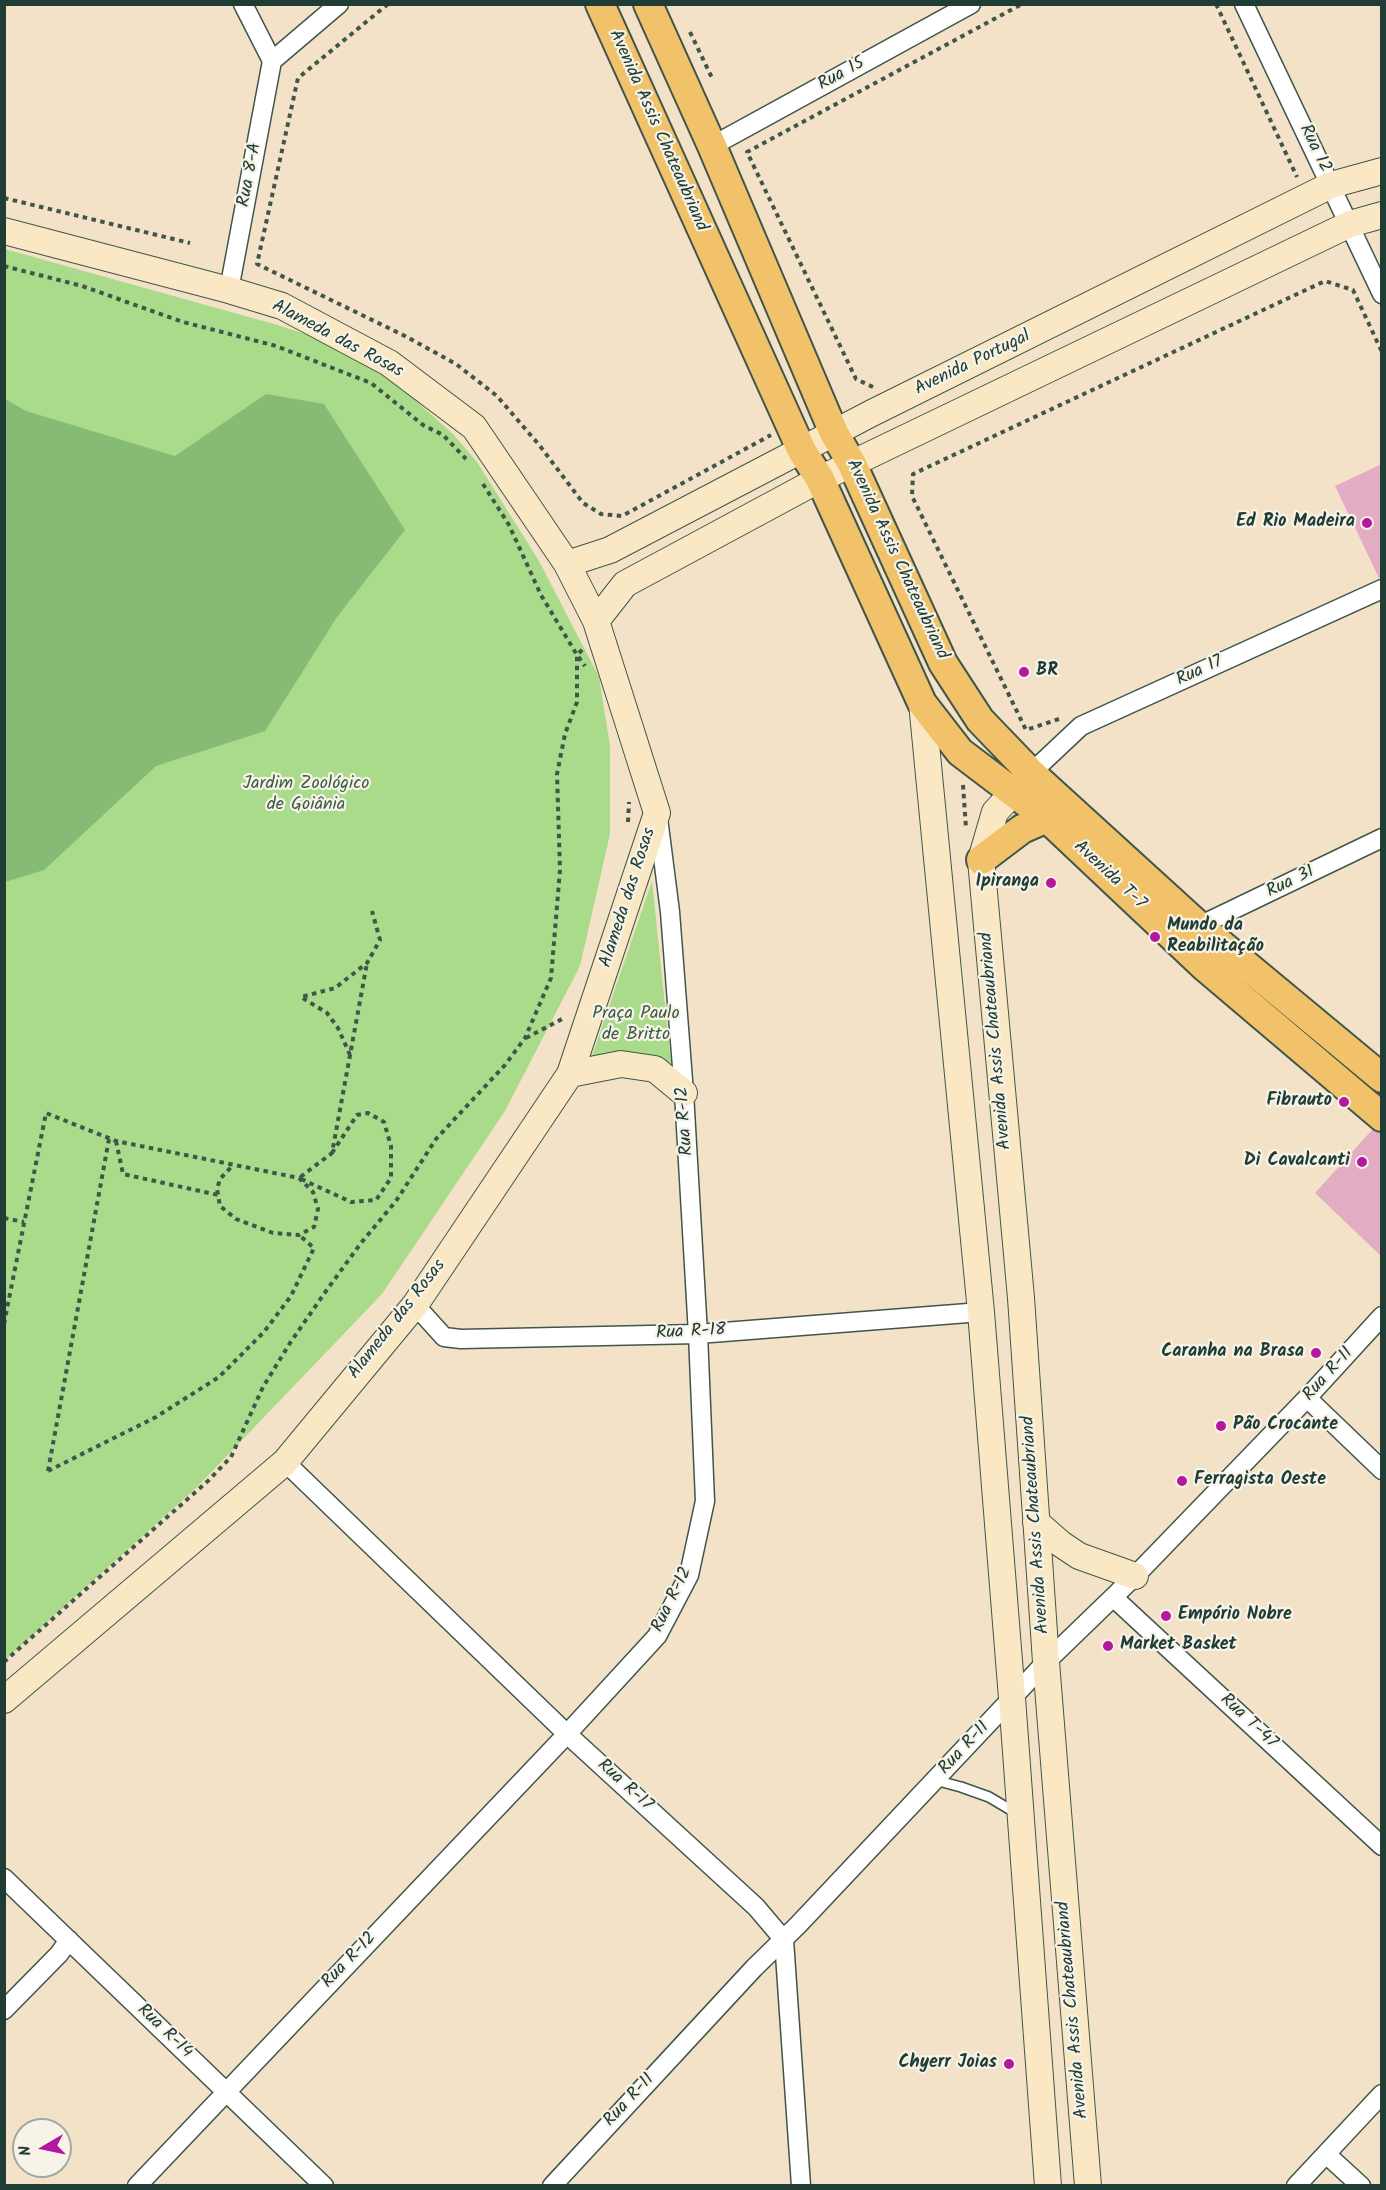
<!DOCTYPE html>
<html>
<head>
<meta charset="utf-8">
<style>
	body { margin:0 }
	#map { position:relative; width:1386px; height:2190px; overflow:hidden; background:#f4e2c8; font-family:Kalam,sans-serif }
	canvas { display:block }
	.frame { position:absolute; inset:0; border:6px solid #1f3d34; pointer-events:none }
	.north { position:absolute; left:12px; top:2118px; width:60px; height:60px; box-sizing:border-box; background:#f7f3e8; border:2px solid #a1aaa0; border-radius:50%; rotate:261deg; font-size:16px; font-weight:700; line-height:24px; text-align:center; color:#1f3d34 }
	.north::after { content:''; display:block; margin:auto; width:21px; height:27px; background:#b5179e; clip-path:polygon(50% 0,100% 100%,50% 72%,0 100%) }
</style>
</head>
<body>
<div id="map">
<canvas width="1386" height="2190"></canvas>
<div class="frame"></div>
<div class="north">N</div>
</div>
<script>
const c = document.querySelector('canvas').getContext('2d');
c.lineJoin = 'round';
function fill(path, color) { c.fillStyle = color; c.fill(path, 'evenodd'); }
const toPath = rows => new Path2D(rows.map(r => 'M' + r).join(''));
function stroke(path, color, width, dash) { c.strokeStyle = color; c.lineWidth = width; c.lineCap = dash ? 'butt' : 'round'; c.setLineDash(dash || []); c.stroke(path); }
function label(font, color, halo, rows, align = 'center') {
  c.font = font + ' Kalam,sans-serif'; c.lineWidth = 4.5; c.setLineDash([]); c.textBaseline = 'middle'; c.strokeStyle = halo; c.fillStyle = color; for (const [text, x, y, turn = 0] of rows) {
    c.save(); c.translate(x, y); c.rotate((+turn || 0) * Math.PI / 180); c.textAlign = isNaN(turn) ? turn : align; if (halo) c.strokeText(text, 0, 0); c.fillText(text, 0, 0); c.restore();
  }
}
fill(toPath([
	[5,249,274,324,337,344,395,382,453,434,477,462,539,561,599,677,610,746,610,834,580,966,505,1111,382,1294,197,1487,5,1660],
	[652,881,671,1063,631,1057,591,1059]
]), '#a9db8a');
fill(toPath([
	[266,394,324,404,405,530,337,617,265,731,156,766,44,870,5,882,5,399,26,411,175,456]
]), '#86bb76');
fill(toPath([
	[1382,464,1382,578,1379,578,1335,486],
	[1372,1130,1382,1133,1382,1257,1315,1193]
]), '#e2acc3');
const lane = toPath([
	[935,1780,961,1787,989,1797,1016,1813]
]);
const street = toPath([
	[243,4,272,61],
	[1244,4,1382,294],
	[272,61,339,4],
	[712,146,971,4],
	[229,290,272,61],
	[1031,773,1081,726,1382,589],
	[1199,926,1382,838],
	[415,1305,444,1337,461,1339,698,1334,981,1312],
	[1307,1398,1382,1470],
	[285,1462,567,1734,756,1907,784,1940,801,2186],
	[1114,1598,1382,1846],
	[4,1878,324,2186],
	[4,2010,59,1954,69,1940],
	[1326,2154,1361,2186],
	[137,2186,567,1734,657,1636,689,1575,705,1501,698,1334,684,1093,670,912,658,818],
	[552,2186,754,1968,798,1925,1046,1662,1135,1576,1307,1398,1382,1316],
	[1296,2186,1382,2094]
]);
const secondary = toPath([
	[4,231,229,290,282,306,389,363,474,427,567,564,596,621,657,813,570,1074,415,1305,285,1462,4,1700],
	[567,564,610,550,872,413,1331,185,1382,171],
	[596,621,625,584,820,479,1350,224,1382,215],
	[922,703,981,1312,1012,1698,1048,2186],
	[1028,777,995,812,981,860,1021,1298,1046,1662,1088,2186],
	[570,1074,621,1064,655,1069,684,1093],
	[1036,1522,1061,1544,1079,1556,1135,1576]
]);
const primary = toPath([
	[600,4,802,451,820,479,922,703,960,752,1047,818,1205,967,1382,1117],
	[648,4,712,146,834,433,852,464,943,663,980,720,1031,773,1199,926,1382,1078],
	[981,860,1022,829,1047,818]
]);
stroke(lane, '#3f564a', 12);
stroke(street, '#3f564a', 21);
stroke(secondary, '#3f564a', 28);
stroke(primary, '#3f564a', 32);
stroke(toPath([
	[388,4,298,78,257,264,405,336,456,364,497,396,540,446,583,503,601,514,622,516,771,435],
	[1216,4,1297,177],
	[690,32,713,80],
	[4,198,190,243],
	[4,266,82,286,183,322,276,346,371,383,423,425,443,435,466,459],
	[873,387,856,379,747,152,1022,4],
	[483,484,509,525,541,595,577,655,585,666],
	[1059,719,1026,730,912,496,913,474,1325,281,1353,290,1382,352],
	[963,785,966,828],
	[628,822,629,802],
	[526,1038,564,1018],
	[350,1055,338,1028,327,1013,301,997,335,988,367,963,380,940,372,911],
	[116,1141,123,1174,218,1195],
	[332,1153,357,1115,368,1113,384,1122,391,1146,391,1178,376,1200,351,1202,299,1178,332,1153,367,963],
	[4,1218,24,1222],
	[4,1324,46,1113,116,1141,299,1178,313,1192,318,1209,314,1227,299,1235,273,1233,236,1219,220,1206,217,1189,220,1179,233,1165],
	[48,1471,156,1417,219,1377,264,1332,291,1296,314,1248,299,1235],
	[48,1471,109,1139],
	[4,1662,209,1480,231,1457,263,1387,290,1343,326,1291,361,1243,396,1201,436,1139,505,1065,525,1038,551,978,560,870,557,774,565,734,577,702,577,655,583,649]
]), '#3f564a', 4, [4.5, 4.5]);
stroke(lane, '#fff', 9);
stroke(street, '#fff', 18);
stroke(secondary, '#fae7c3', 26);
stroke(primary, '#f2c26a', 28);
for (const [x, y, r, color] of [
	[1367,523,6,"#b5179e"],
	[1024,672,6,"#b5179e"],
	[1051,883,6,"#b5179e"],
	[1155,937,6,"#b5179e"],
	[1344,1102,6,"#b5179e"],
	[1362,1162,6,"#b5179e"],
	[1316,1353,6,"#b5179e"],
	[1221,1426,6,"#b5179e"],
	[1182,1481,6,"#b5179e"],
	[1166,1616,6,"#b5179e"],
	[1108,1646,6,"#b5179e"],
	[1009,2064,6,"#b5179e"]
]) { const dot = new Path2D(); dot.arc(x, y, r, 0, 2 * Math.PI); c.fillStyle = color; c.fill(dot); stroke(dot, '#f7f3e8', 2); }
label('18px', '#1f3d34', '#f7f3e8', [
	["Rua 15",842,75,-29],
	["Avenida Assis Chateaubriand",657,131,66],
	["Rua 12",1314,149,64],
	["Rua 8-A",251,175,-79],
	["Alameda das Rosas",337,340,28],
	["Avenida Portugal",973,364,-26],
	["Avenida Assis Chateaubriand",896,560,65],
	["Rua 17",1200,672,-25],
	["Avenida T-7",1109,876,43],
	["Rua 31",1291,883,-26],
	["Alameda das Rosas",629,898,-72],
	["Avenida Assis Chateaubriand",997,1041,-95],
	["Rua R-12",686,1121,-94],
	["Alameda das Rosas",398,1320,-52],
	["Rua R-18",691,1333,-3],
	["Rua R-11",1329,1375,-48],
	["Avenida Assis Chateaubriand",1037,1525,-94],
	["Rua R-12",673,1600,-64],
	["Rua T-47",1248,1722,43],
	["Rua R-11",965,1749,-47],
	["Rua R-17",624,1786,42],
	["Rua R-12",350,1961,-46],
	["Avenida Assis Chateaubriand",1074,2010,-95],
	["Rua R-14",164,2032,44],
	["Rua R-11",630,2101,-47]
]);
label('bold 18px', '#1f3d34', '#f7f3e8', [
	["Ed Rio Madeira",1355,523],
	["BR",1036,672,"left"],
	["Ipiranga",1039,883],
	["Mundo da",1167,927,"left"],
	["Reabilitação",1167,948,"left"],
	["Fibrauto",1332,1102],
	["Di Cavalcanti",1350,1162],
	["Caranha na Brasa",1304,1353],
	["Pão Crocante",1233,1426,"left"],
	["Ferragista Oeste",1194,1481,"left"],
	["Empório Nobre",1178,1616,"left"],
	["Market Basket",1120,1646,"left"],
	["Chyerr Joias",997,2064]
], 'right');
label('18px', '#3b5d45', '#f7f3e8', [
	["Jardim Zoológico",306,785],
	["de Goiânia",306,806],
	["Praça Paulo",636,1015],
	["de Britto",636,1036]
]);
</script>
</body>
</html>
